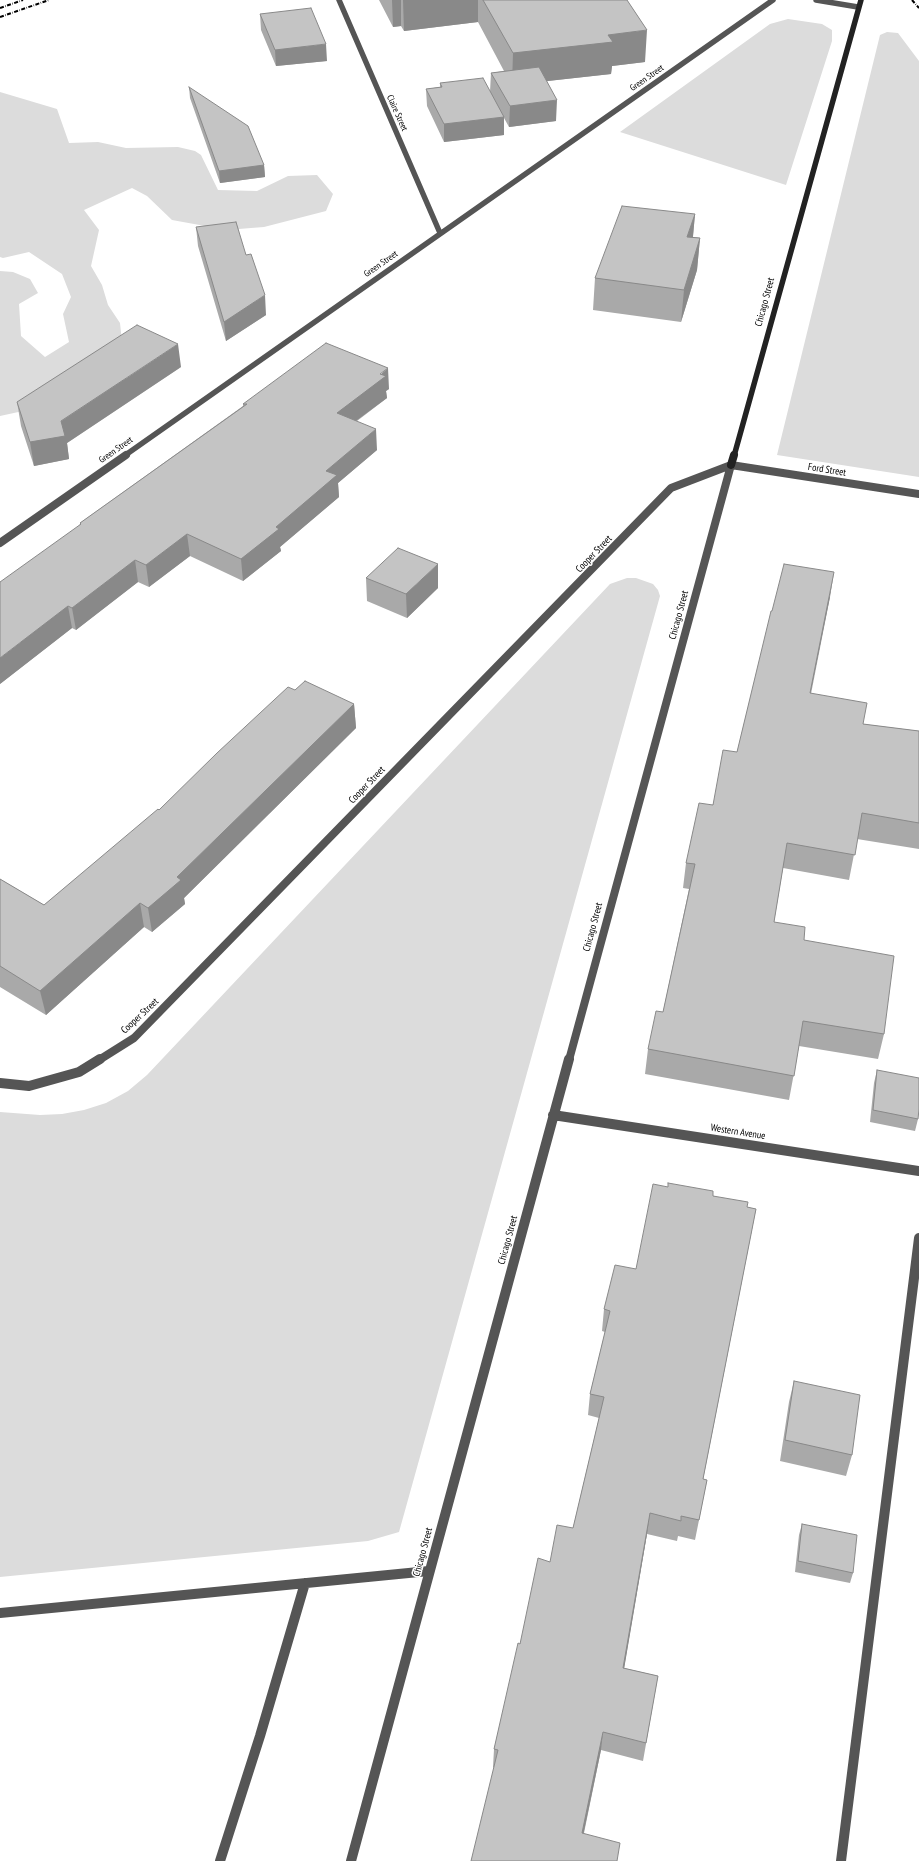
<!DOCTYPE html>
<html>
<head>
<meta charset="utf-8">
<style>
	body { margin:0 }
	canvas { display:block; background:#fff }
</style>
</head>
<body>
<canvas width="919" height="1861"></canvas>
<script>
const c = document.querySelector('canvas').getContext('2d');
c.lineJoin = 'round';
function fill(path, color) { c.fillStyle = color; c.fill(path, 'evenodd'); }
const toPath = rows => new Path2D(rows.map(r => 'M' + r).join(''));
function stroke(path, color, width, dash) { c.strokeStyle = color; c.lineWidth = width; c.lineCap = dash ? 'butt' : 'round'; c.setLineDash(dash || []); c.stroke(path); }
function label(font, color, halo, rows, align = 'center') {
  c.font = font + ' "PT Sans Narrow",sans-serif'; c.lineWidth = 3; c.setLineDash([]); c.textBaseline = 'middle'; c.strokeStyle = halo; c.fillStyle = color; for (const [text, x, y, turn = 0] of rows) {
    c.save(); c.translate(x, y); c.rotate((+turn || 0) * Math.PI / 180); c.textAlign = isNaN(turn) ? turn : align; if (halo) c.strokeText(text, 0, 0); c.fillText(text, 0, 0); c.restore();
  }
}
fill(toPath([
	[788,19,822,24,832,30,832,41,786,185,620,132,770,24],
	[887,32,898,33,919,61,919,477,777,455,880,35],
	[0,92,57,109,69,143,98,142,126,148,178,147,195,151,201,155,218,190,257,191,288,176,317,175,333,194,326,211,264,227,251,228,227,230,172,220,147,196,132,188,84,210,99,230,91,266,102,285,108,305,120,323,122,342,23,411,0,416,0,271,13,272,30,279,38,293,19,304,21,336,45,357,69,342,63,314,71,297,62,274,29,252,3,258,0,257],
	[627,578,636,578,653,584,658,590,660,596,399,1532,368,1541,0,1577,0,1112,40,1115,62,1114,84,1110,106,1103,128,1091,147,1075,610,584]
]), '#dcdcdc');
stroke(toPath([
	[0,1613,429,1571],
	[220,1861,260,1736,305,1583],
	[841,1861,919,1238]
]), '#555', 10);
stroke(toPath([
	[339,0,440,233],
	[816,0,858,7],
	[124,456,773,0]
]), '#555', 5.5);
stroke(toPath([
	[0,543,126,455],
	[99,1060,134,1038,671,488,731,465,919,494],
	[569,1060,731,465]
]), '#555', 8);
stroke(toPath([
	[0,1083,29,1086,79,1072,100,1059],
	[553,1115,919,1171],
	[351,1861,569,1059]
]), '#555', 10);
stroke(toPath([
	[734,456,861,0]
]), '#222', 5.5);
stroke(toPath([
	[731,465,734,455]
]), '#222', 8);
stroke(toPath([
	[912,0,919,8],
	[0,8,23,0],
	[0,17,49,0]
]), '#000', 2, [4, 1.5, 0.5, 1.5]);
fill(toPath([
	[379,0,627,0,645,62,612,66,611,74,547,81,556,121,509,127,504,118,504,135,444,142,427,106,426,89,440,87,440,83,490,92,491,73,504,71,478,22,404,31,401,26,393,27],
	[260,14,327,61,276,66,261,30],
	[189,87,264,165,265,177,220,183,190,98],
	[695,214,693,237,700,238,697,270,681,322,593,310,595,278],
	[196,227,266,315,226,341,198,246],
	[181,367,67,443,69,459,34,466,21,426,17,402],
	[389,389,386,391,387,398,357,421,377,450,338,483,339,497,280,547,281,551,243,581,190,556,149,587,138,582,76,630,72,628,0,684,80,524,80,523,243,406,243,404],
	[366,578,438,588,407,618,367,601],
	[830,597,811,694,863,724,919,731,919,849,857,839,849,880,783,868,774,922,804,940,884,1034,878,1059,799,1046,789,1100,645,1074,648,1049,663,1012,689,889,683,888,686,863,737,752,772,611],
	[295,690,354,704,356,728,184,898,185,904,152,932,144,927,46,1015,0,987,0,879,44,905,159,810],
	[877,1070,918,1119,915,1131,870,1122,874,1083],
	[713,1196,747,1207,756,1209,703,1480,707,1480,695,1540,678,1536,677,1541,647,1534,624,1668,658,1676,643,1761,601,1750,584,1833,617,1861,493,1767,494,1749,520,1644,550,1562,573,1528,599,1418,588,1415,590,1394,605,1332,602,1331,604,1309,636,1269],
	[794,1381,852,1455,846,1476,780,1461,789,1402],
	[802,1524,853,1573,850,1583,795,1572,799,1535]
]), '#a9a9a9');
fill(toPath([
	[392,0,401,0,401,26,393,27],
	[403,0,478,0,478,22,404,31],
	[647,30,645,62,612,66,611,74,512,85,513,53,608,35],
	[326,44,327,61,276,66,275,50],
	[557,100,556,121,509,127,510,106],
	[504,117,504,135,444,142,444,124],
	[264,165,265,177,220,183,219,171],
	[695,214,692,246,687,237],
	[700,238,697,270,681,322,684,290],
	[265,295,266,315,226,341,224,322],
	[178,344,181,367,67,443,69,459,34,466,30,442],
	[388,368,389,389,386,391,387,398,338,434,337,413],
	[376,429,377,450,338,483,339,497,280,547,281,551,243,581,241,559,276,527,326,471],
	[187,534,190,556,149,587,146,565],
	[135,560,138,582,76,630,72,608],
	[438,564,438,588,407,618,406,594],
	[834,572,830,597,805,719,810,693],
	[68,606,72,628,0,684,0,658],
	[354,704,356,728,184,898,185,904,152,932,148,908,177,877],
	[140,903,144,927,46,1015,40,991],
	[650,1513,647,1534,621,1687,623,1668],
	[603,1732,601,1750,580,1850,582,1833]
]), '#898989');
const building = toPath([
	[483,0,627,0,647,30,608,35,613,42,513,53,483,0],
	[311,8,326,44,275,50,260,14,311,8],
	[539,67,557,100,510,106,491,73,539,67],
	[483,78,504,117,444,124,426,89,442,87,440,83,483,78],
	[189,87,248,126,264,165,219,171,189,87],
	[622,206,695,214,687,237,700,238,684,290,595,278,622,206],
	[236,222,246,255,251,254,265,295,224,322,196,227,236,222],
	[137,325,178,344,61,421,65,436,30,442,17,402,137,325],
	[326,343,388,368,380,374,386,376,337,413,376,429,326,471,337,475,276,527,279,529,241,559,187,534,146,565,135,560,72,608,68,606,0,658,0,582,81,524,80,523,247,404,243,404,326,343],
	[398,548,438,564,406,594,366,578,398,548],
	[784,564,834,572,810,693,867,703,863,724,919,731,919,823,862,813,855,855,787,843,774,922,805,927,804,940,894,956,884,1034,803,1021,794,1076,648,1049,656,1011,663,1012,695,864,686,863,699,803,713,805,723,750,737,752,771,611,772,611,784,564],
	[305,681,354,704,177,877,181,880,148,908,140,903,40,991,0,966,0,879,44,905,158,809,159,810,217,753,288,687,295,690,305,681],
	[877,1070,919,1078,919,1109,918,1119,873,1110,877,1070],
	[668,1183,713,1191,713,1196,748,1202,747,1207,756,1209,703,1479,707,1480,699,1520,681,1516,681,1521,650,1513,623,1668,658,1676,646,1743,603,1732,582,1833,620,1843,617,1861,471,1861,498,1750,494,1749,518,1643,520,1644,538,1558,550,1562,557,1525,573,1528,604,1397,590,1394,610,1311,604,1309,615,1265,636,1269,653,1184,668,1187,668,1183],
	[794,1381,860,1395,852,1455,785,1440,794,1381],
	[802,1524,857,1535,853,1573,798,1561,802,1524]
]);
fill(building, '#c4c4c4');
stroke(building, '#898989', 1);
label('9px', '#000', '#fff', [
	["Green Street",647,78,-35],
	["Claire Street",397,113,66],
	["Green Street",381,264,-35],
	["Green Street",116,450,-35]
]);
label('10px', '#000', '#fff', [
	["Chicago Street",765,302,-75],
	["Ford Street",827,470,9],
	["Cooper Street",594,554,-46],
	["Chicago Street",679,615,-75],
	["Cooper Street",367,785,-46],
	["Chicago Street",593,927,-75],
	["Cooper Street",140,1016,-43],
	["Western Avenue",738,1132,9],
	["Chicago Street",508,1240,-75],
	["Chicago Street",423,1552,-75]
]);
</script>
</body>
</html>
